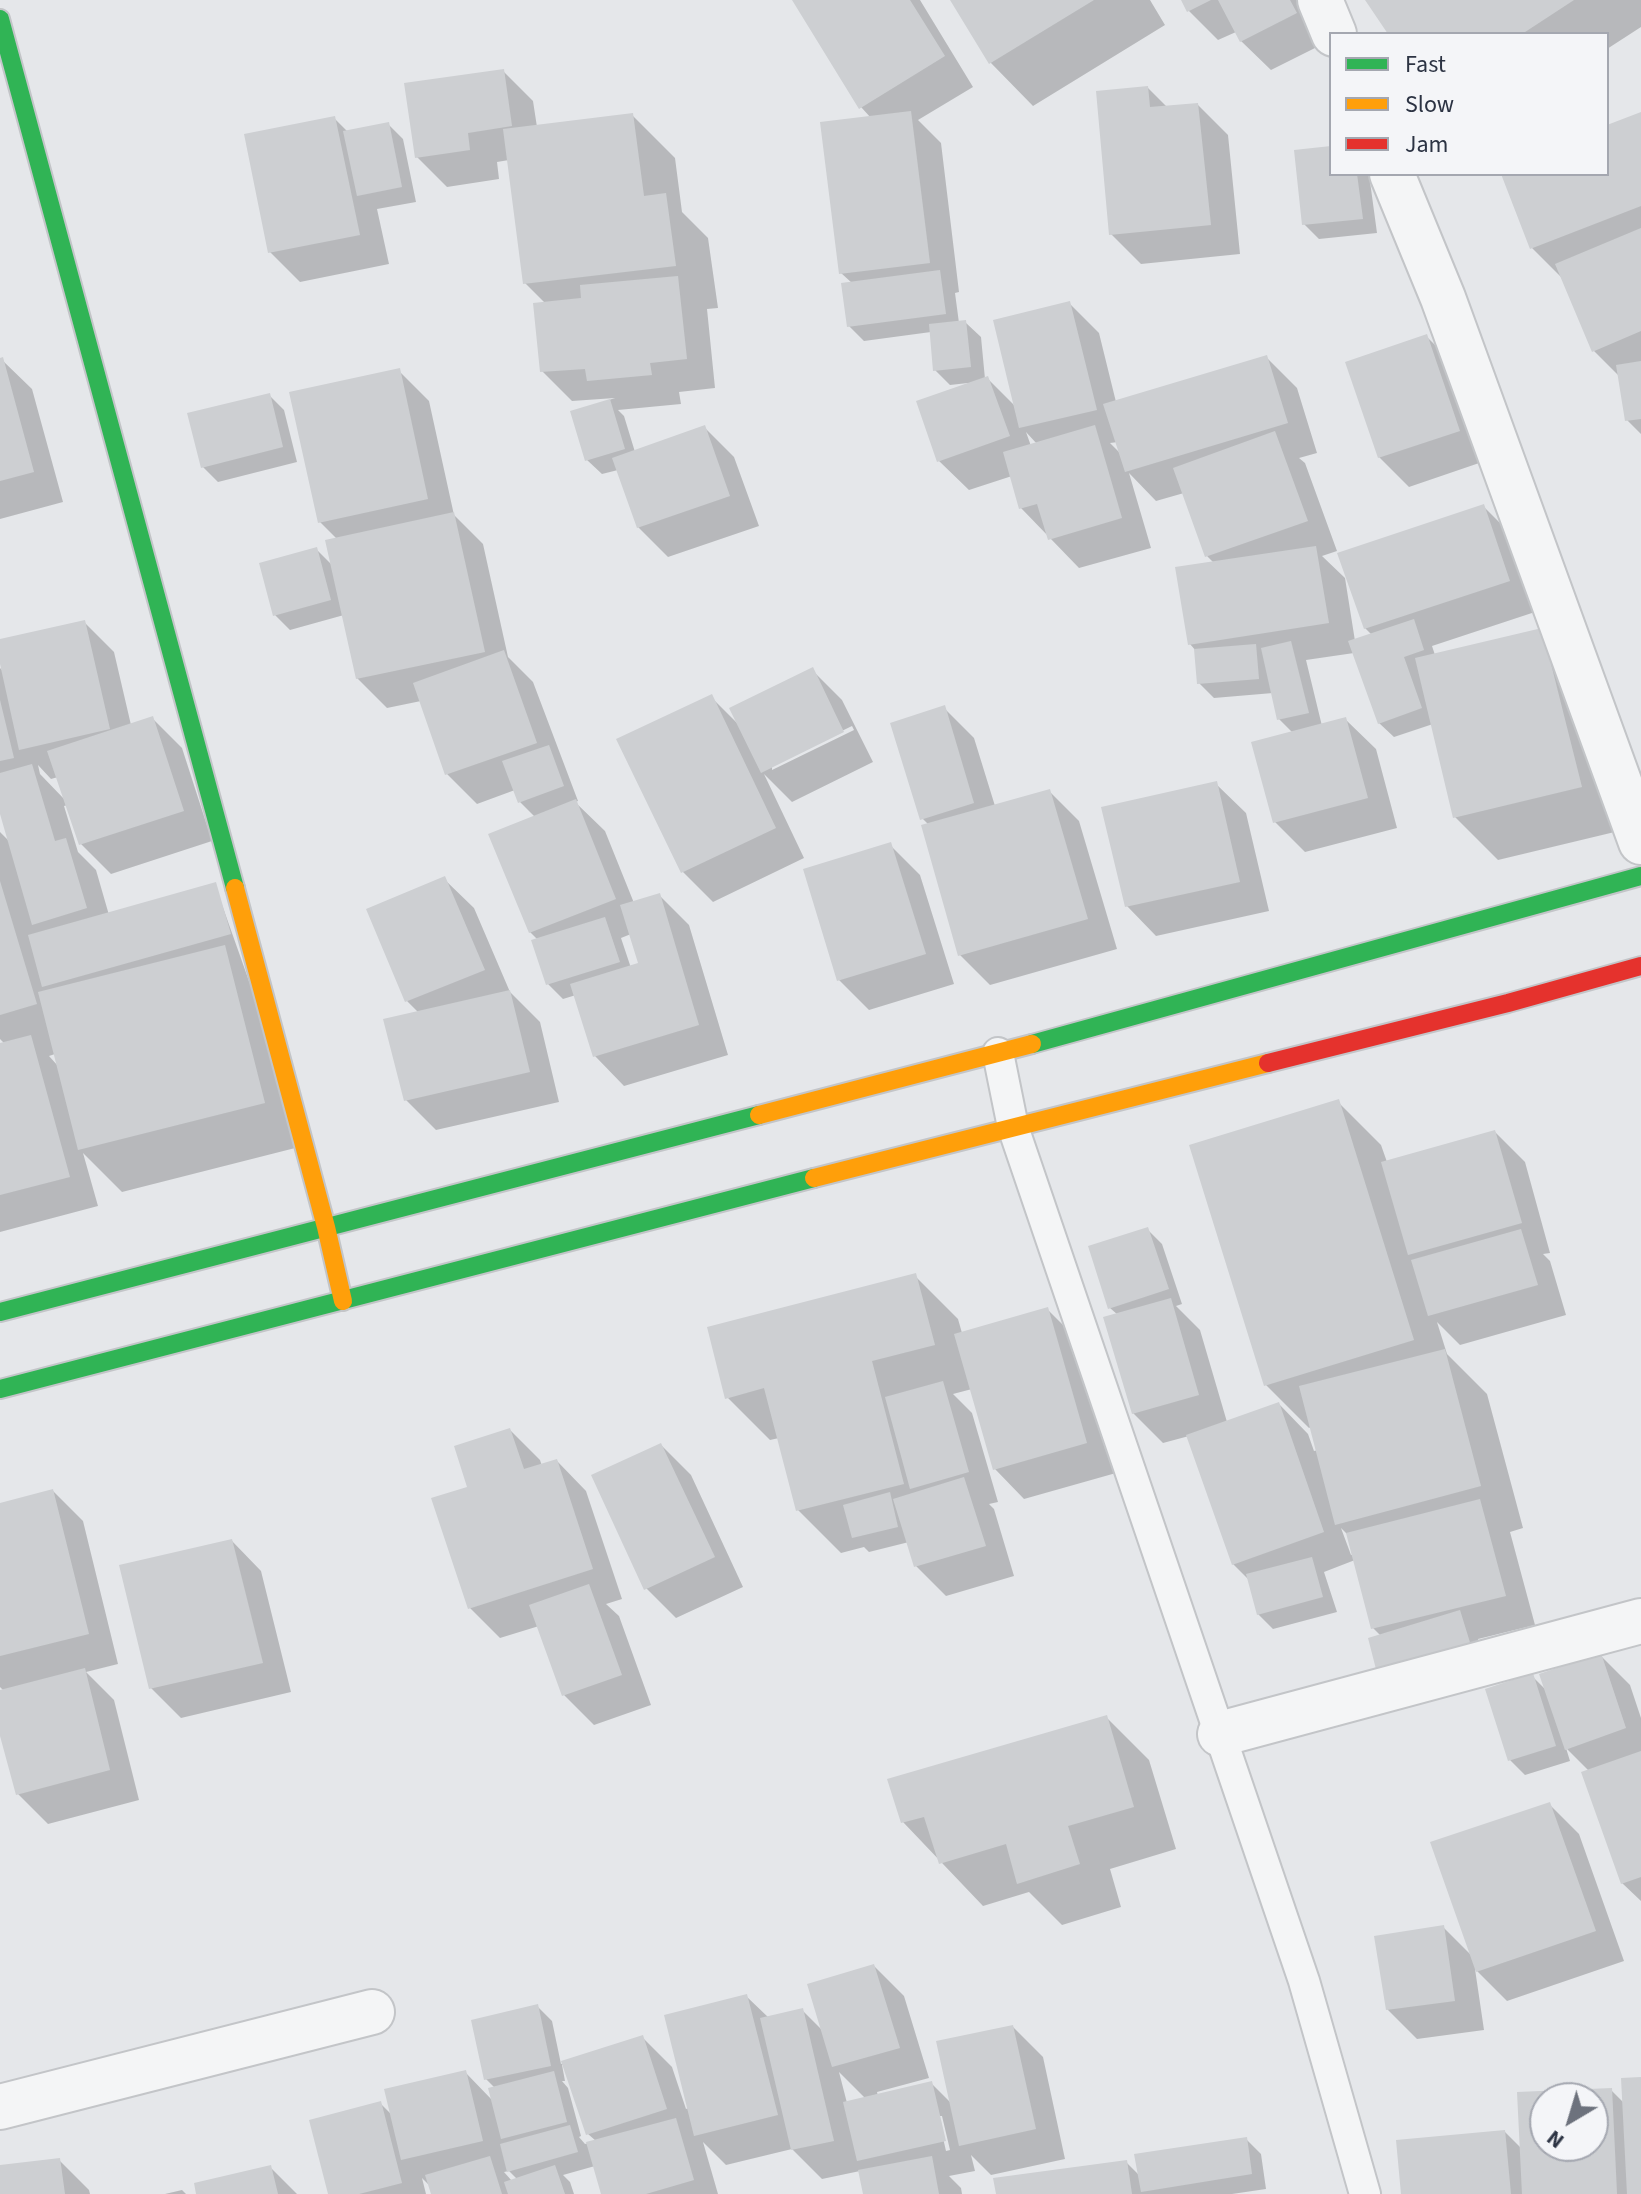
<!DOCTYPE html>
<html>
<head>
<meta charset="utf-8">
<style>
	body { margin:0 }
	#map { position:relative; width:1641px; height:2194px; overflow:hidden; background:#e5e7ea; font-family:"Source Sans 3",sans-serif }
	canvas { display:block }
	.legend { position:absolute; left:1329px; top:32px; width:280px; height:144px; box-sizing:border-box; background:#f4f5f8; border:2px solid #a4a7b0; margin:0; padding:10px 14px; list-style:none; font-size:24px; color:#2c3343 }
	.legend li { display:flex; align-items:center; gap:16px; height:40px }
	.legend b { width:40px; border:2px solid #a4a7b0 }
	.north { position:absolute; left:1529px; top:2082px; width:80px; height:80px; box-sizing:border-box; background:#f4f5f8; border:2px solid #a4a7b0; border-radius:50%; rotate:218deg; font-size:22px; font-weight:700; line-height:32px; text-align:center; color:#2c3343 }
	.north::after { content:''; display:block; margin:auto; width:28px; height:36px; background:#6d727d; clip-path:polygon(50% 0,100% 100%,50% 72%,0 100%) }
</style>
</head>
<body>
<div id="map">
<canvas width="1641" height="2194"></canvas>
<ul class="legend">
<li><b style="height:10px;background:#30b455"></b>Fast</li>
<li><b style="height:10px;background:#ff9f0a"></b>Slow</li>
<li><b style="height:10px;background:#e5322d"></b>Jam</li>
</ul>
<div class="north">N</div>
</div>
<script>
const c = document.querySelector('canvas').getContext('2d');
c.lineJoin = 'round';
function fill(path, color) { c.fillStyle = color; c.fill(path, 'evenodd'); }
const toPath = rows => new Path2D(rows.map(r => 'M' + r).join(''));
function stroke(path, color, width, dash) { c.strokeStyle = color; c.lineWidth = width; c.lineCap = dash ? 'butt' : 'round'; c.setLineDash(dash || []); c.stroke(path); }
fill(toPath([
	[794,0,920,0,973,87,918,120,941,143,959,292,955,293,959,323,966,323,981,337,985,379,987,378,1016,407,1070,304,1099,333,1116,402,1267,358,1297,388,1317,453,1299,458,1305,463,1337,551,1322,556,1345,578,1355,641,1372,635,1365,628,1483,506,1513,536,1538,611,1432,646,1435,655,1541,631,1623,830,1498,860,1455,817,1433,724,1394,737,1379,723,1354,653,1306,660,1322,726,1346,720,1376,749,1397,828,1305,852,1275,822,1293,733,1279,719,1273,693,1214,698,1199,683,1196,651,1190,644,1214,563,1207,556,1184,493,1156,501,1129,473,1151,548,1079,568,1021,508,1012,476,969,490,939,461,968,383,950,385,935,370,931,332,864,341,849,326,852,283,841,273,871,118,861,107],
	[1026,432,1037,444,1031,446],
	[1118,442,1121,454,1110,443],
	[952,0,1150,0,1165,25,1033,106,991,63],
	[1183,0,1303,0,1325,43,1271,70,1241,41,1236,32,1218,40,1189,11],
	[1368,0,1641,0,1641,27,1607,49,1607,34,1390,34],
	[503,71,533,101,537,127,632,115,675,158,682,212,708,238,718,308,707,309,715,388,679,392,681,404,618,410,624,416,635,452,704,427,734,457,759,526,668,557,638,527,618,470,602,474,587,460,572,412,615,398,572,401,542,371,546,304,525,283,509,160,497,162,499,179,447,187,417,157],
	[1148,88,1167,107,1198,105,1228,135,1240,254,1141,264,1111,234],
	[1641,114,1641,434,1627,420,1620,377,1594,351,1562,278,1532,248,1503,174,1607,174,1607,127],
	[335,119,348,132,388,124,403,139,416,202,377,209,389,264,300,282,270,252],
	[1331,148,1331,174,1369,174,1377,233,1319,239,1304,224],
	[1426,336,1456,366,1488,460,1409,487,1379,457],
	[0,360,2,360,32,389,63,502,0,519],
	[399,371,429,401,454,515,483,544,508,657,533,682,578,801,575,802,605,831,634,903,659,895,689,925,728,1055,624,1086,595,1056,576,995,563,999,548,984,538,940,530,932,535,817,519,801,515,790,477,804,447,774,421,701,387,708,357,678,344,615,290,630,275,615,316,549,333,566,337,539,320,522],
	[631,934,640,965,631,968,621,938],
	[269,395,284,410,297,462,218,482,203,467],
	[84,622,114,652,131,725,152,718,182,748,212,841,111,874,81,844,68,805,64,806,78,852,96,870,109,915,215,885,307,1145,122,1192,83,1153,98,1206,0,1232,0,1045,5,1044,0,1039,0,832,10,842,0,807,0,668,4,672,0,641],
	[38,765,51,779,58,777,66,801,40,774],
	[55,1054,58,1066,49,1056],
	[812,670,842,700,873,762,792,802,764,774,804,858,713,902,683,872,619,740,711,697,738,724],
	[852,726,854,730,772,770,772,765],
	[944,708,974,738,995,806,1049,791,1079,821,1117,949,990,985,960,955,929,825,922,818],
	[1216,784,1246,813,1269,911,1156,936,1127,906],
	[890,845,920,875,954,984,869,1010,839,980,805,871],
	[444,879,474,908,510,992,540,1022,559,1102,436,1130,406,1100,419,1013,407,1001,369,910],
	[1338,1102,1381,1145,1387,1162,1495,1132,1525,1162,1550,1253,1543,1254,1550,1261,1566,1315,1460,1345,1437,1322,1447,1354,1487,1394,1523,1528,1510,1532,1535,1625,1478,1639,1485,1664,1381,1636,1373,1628,1355,1560,1324,1572,1337,1612,1273,1629,1258,1614,1249,1580,1233,1564,1189,1436,1163,1443,1133,1413,1118,1315,1110,1308,1147,1229,1162,1244,1182,1304,1176,1306,1200,1330,1227,1422,1279,1404,1308,1434,1314,1451,1318,1450,1311,1427,1309,1428,1266,1385],
	[1341,1528,1349,1536,1354,1554,1351,1555],
	[915,1276,958,1319,962,1333,1047,1309,1077,1339,1116,1473,1024,1499,995,1469,972,1389,953,1394,972,1413,998,1502,989,1504,994,1509,1014,1576,946,1596,916,1566,909,1542,869,1552,864,1547,841,1553,798,1510,779,1438,770,1440,727,1397],
	[510,1430,540,1460,542,1466,557,1461,586,1491,622,1599,606,1604,619,1616,651,1705,594,1725,564,1695,539,1626,500,1638,470,1608,469,1488],
	[661,1445,691,1475,743,1587,676,1618,646,1588],
	[53,1491,83,1521,118,1664,86,1672,114,1700,139,1800,48,1824,18,1794,0,1728,0,1692,4,1691,0,1687,0,1505],
	[232,1541,261,1571,291,1692,181,1718,151,1688],
	[1600,1655,1630,1685,1641,1718,1641,1901,1622,1883,1589,1771,1566,1748,1570,1761,1525,1775,1510,1760,1532,1676,1546,1690],
	[1106,1717,1149,1760,1176,1849,1110,1869,1121,1907,1062,1925,1029,1892,983,1906,903,1822],
	[1549,1804,1579,1834,1624,1961,1507,2001,1475,1969,1484,2030,1417,2039,1387,2009,1443,1927,1472,1956],
	[874,1966,904,1996,929,2078,877,2092,878,2096,932,2084,952,2104,1013,2027,1043,2057,1065,2159,991,2175,971,2155,975,2171,949,2176,961,2188,962,2194,865,2194,860,2171,822,2179,792,2149,726,2165,703,2142,718,2194,603,2194,595,2166,563,2175,570,2182,574,2194,433,2194,431,2187,422,2178,426,2194,330,2194,380,2103,393,2116,465,2072,493,2101,495,2088,486,2079,537,2006,552,2021,561,2064,642,2037,672,2067,686,2109,689,2108,746,1996,769,2018,802,2010,824,2032],
	[564,2064,588,2134,596,2141,585,2144,579,2137,581,2136,568,2088,562,2081,565,2081,562,2065],
	[839,2072,866,2099,847,2103],
	[938,2116,942,2116,950,2150,946,2151],
	[509,2171,517,2179,512,2181,504,2172],
	[1641,2079,1641,2194,1403,2194,1505,2132,1522,2149,1519,2094,1611,2090,1625,2104],
	[1545,2098,1593,2098,1593,2146,1545,2146],
	[1246,2139,1261,2154,1266,2189,1232,2194,998,2194,1126,2162,1140,2176],
	[59,2160,89,2190,90,2194,0,2194,0,2167],
	[270,2167,297,2194,198,2194],
	[182,2190,186,2194,165,2194]
]), '#0003');
fill(toPath([
	[792,0,910,0,945,56,859,109],
	[950,0,1094,0,989,64],
	[1181,0,1211,0,1187,12],
	[1218,0,1290,0,1297,13,1240,42],
	[1365,0,1574,0,1522,34,1388,34],
	[504,69,512,126,468,133,470,150,415,158,404,83],
	[1148,86,1150,107,1198,103,1211,225,1109,235,1096,91],
	[911,111,930,263,839,274,820,122],
	[1641,112,1641,206,1530,249,1501,174,1607,174,1607,125],
	[633,113,644,196,666,193,676,266,523,284,503,129],
	[335,116,360,235,268,253,244,134],
	[389,122,402,187,357,196,343,131],
	[1331,146,1331,174,1357,174,1363,219,1302,225,1294,150],
	[1641,228,1641,331,1592,352,1555,264],
	[940,270,946,314,847,327,841,283],
	[678,276,687,359,650,363,652,375,587,381,585,369,540,372,533,303,581,298,580,285],
	[1070,301,1097,410,1019,428,993,320],
	[966,320,971,367,933,371,929,324],
	[1427,334,1460,431,1378,458,1345,362],
	[1267,355,1288,423,1125,472,1103,404],
	[3,357,34,472,0,481,0,358],
	[1641,361,1641,419,1625,421,1616,365],
	[400,368,428,499,318,523,289,392],
	[988,376,1010,436,937,462,916,401],
	[270,393,283,447,201,468,187,413],
	[610,399,625,449,585,461,570,411],
	[705,425,730,496,637,528,612,458],
	[1095,425,1122,518,1048,540,1037,504,1019,509,1003,452],
	[1275,431,1308,521,1205,557,1173,468],
	[1484,504,1510,581,1364,629,1337,553],
	[454,512,485,652,356,679,325,540],
	[1316,546,1329,623,1188,645,1175,567],
	[317,547,331,600,273,616,259,563],
	[1414,619,1424,650,1404,657,1422,708,1378,724,1348,641],
	[85,620,110,729,19,750,0,664,0,639],
	[1542,628,1582,787,1453,818,1415,658],
	[1291,641,1309,713,1277,720,1261,648],
	[1256,644,1259,679,1197,684,1194,649],
	[504,650,537,743,445,775,413,683],
	[813,667,844,732,761,773,729,708],
	[712,694,776,828,681,873,616,739],
	[0,700,14,758,0,761],
	[945,705,974,803,920,820,890,723],
	[153,716,184,811,79,845,47,751],
	[1346,717,1368,798,1273,823,1251,742],
	[549,745,564,786,518,803,502,761],
	[32,764,55,841,66,838,87,908,32,925,0,814,0,773],
	[1217,781,1240,882,1125,907,1101,807],
	[1050,789,1088,919,958,956,921,825],
	[576,799,616,899,529,933,488,834],
	[891,842,926,954,837,981,803,869],
	[445,876,485,970,405,1002,366,909],
	[0,881,37,1004,0,1015],
	[216,882,231,934,42,987,28,935],
	[660,893,699,1025,593,1057,570,984,638,963,620,905],
	[605,917,620,962,546,985,531,940],
	[225,945,265,1103,78,1150,38,992],
	[510,990,530,1072,404,1101,383,1019],
	[31,1035,70,1177,0,1195,0,1043],
	[1339,1099,1414,1340,1264,1386,1189,1145],
	[1495,1130,1522,1223,1408,1255,1381,1162],
	[1148,1227,1169,1289,1108,1309,1088,1246],
	[1521,1229,1538,1285,1428,1316,1411,1260],
	[916,1273,935,1345,872,1361,904,1484,796,1511,764,1388,725,1399,707,1327],
	[1171,1298,1199,1395,1132,1414,1103,1317],
	[1048,1307,1087,1443,993,1470,954,1334],
	[1445,1349,1481,1486,1335,1525,1299,1386],
	[943,1381,969,1472,910,1489,885,1397],
	[1279,1402,1324,1532,1232,1565,1186,1435],
	[510,1428,524,1469,557,1459,593,1569,468,1609,431,1498,467,1487,454,1446],
	[661,1443,715,1557,644,1590,591,1475],
	[964,1477,986,1546,914,1567,893,1499],
	[53,1489,89,1634,0,1656,0,1503],
	[890,1492,898,1527,852,1538,843,1505],
	[1480,1499,1506,1596,1371,1629,1346,1533],
	[232,1539,263,1663,149,1689,119,1565],
	[1312,1557,1323,1597,1257,1615,1246,1574],
	[589,1584,622,1675,562,1696,529,1605],
	[1460,1610,1472,1649,1378,1677,1368,1638],
	[1601,1653,1626,1728,1565,1750,1539,1674],
	[85,1668,110,1770,16,1795,0,1736,0,1690],
	[1533,1673,1556,1746,1508,1761,1485,1689],
	[1107,1715,1134,1807,1068,1826,1080,1864,1017,1884,1006,1844,939,1864,924,1817,901,1823,887,1779],
	[1641,1751,1641,1877,1621,1884,1581,1772],
	[1550,1802,1596,1931,1476,1972,1430,1842],
	[1444,1925,1455,2001,1386,2010,1374,1936],
	[874,1964,900,2048,832,2067,807,1984],
	[747,1994,778,2115,694,2136,664,2015],
	[538,2004,551,2066,484,2080,471,2020],
	[803,2008,834,2141,791,2150,760,2018],
	[1013,2025,1036,2129,959,2146,936,2041],
	[643,2035,667,2109,586,2135,561,2061],
	[466,2070,483,2141,401,2160,384,2089],
	[554,2071,567,2122,501,2139,488,2088],
	[1641,2077,1641,2194,1627,2194,1621,2078],
	[932,2081,946,2141,857,2161,843,2102],
	[1612,2088,1617,2194,1522,2194,1517,2092],
	[1545,2098,1593,2098,1593,2146,1545,2146],
	[381,2101,402,2183,359,2194,328,2194,309,2120],
	[676,2118,694,2180,646,2194,601,2194,586,2142],
	[570,2125,578,2152,507,2172,500,2144],
	[1505,2130,1511,2194,1401,2194,1396,2140],
	[1247,2137,1252,2174,1141,2192,1134,2154],
	[490,2156,502,2194,431,2194,425,2175],
	[932,2156,939,2194,863,2194,858,2170],
	[60,2158,65,2194,0,2194,0,2165],
	[1127,2160,1132,2194,996,2194,993,2178],
	[271,2165,278,2194,196,2194,194,2183],
	[555,2165,565,2194,508,2194,504,2182]
]), '#cdcfd2');
const lane = toPath([
	[998,1053,1013,1127,1304,1981,1365,2194]
]);
const street = toPath([
	[1320,0,1334,34],
	[1392,174,1443,298,1641,842],
	[1220,1734,1641,1621],
	[0,2107,372,2012]
]);
const fast = toPath([
	[0,19,235,888],
	[1032,1044,1641,876],
	[0,1312,759,1115],
	[0,1389,814,1178]
]);
const slow = toPath([
	[235,888,326,1227,343,1301],
	[759,1115,1032,1044],
	[814,1178,1268,1063]
]);
const jam = toPath([
	[1268,1063,1508,1003,1641,966]
]);
stroke(lane, '#c3c5c8', 34);
stroke(street, '#c3c5c8', 48);
stroke(fast, '#c3c5c8', 22);
stroke(slow, '#c3c5c8', 22);
stroke(jam, '#c3c5c8', 22);
stroke(lane, '#f4f5f6', 30);
stroke(street, '#f4f5f6', 44);
stroke(fast, '#30b455', 18);
stroke(slow, '#ff9f0a', 18);
stroke(jam, '#e5322d', 18);
</script>
</body>
</html>
